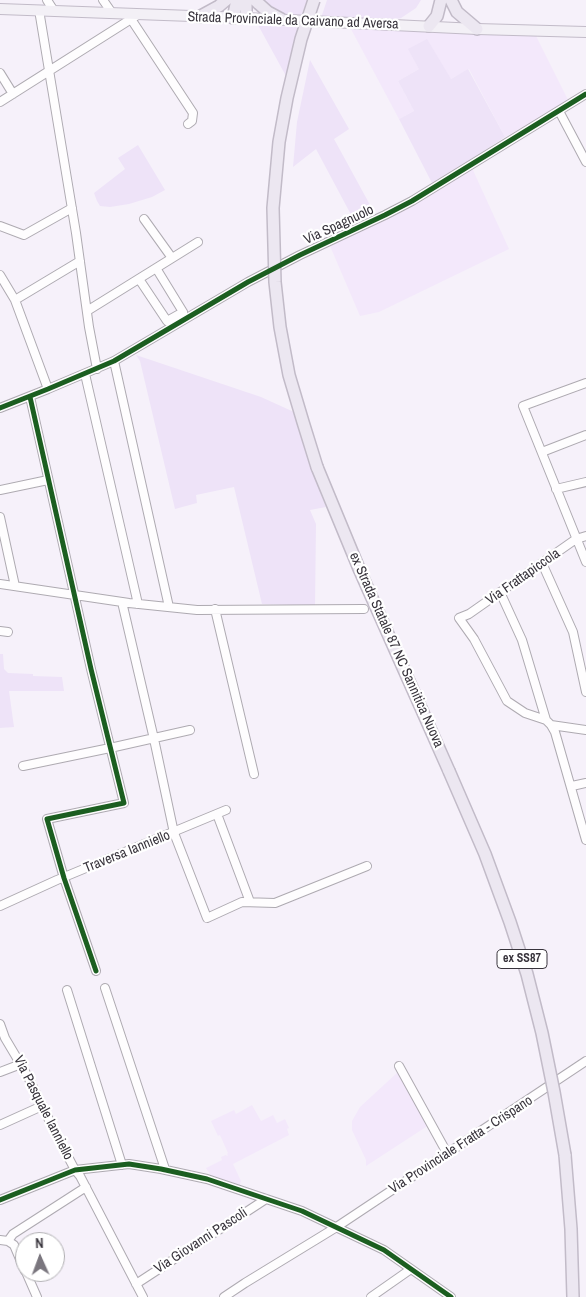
<!DOCTYPE html>
<html>
<head>
<meta charset="utf-8">
<style>
	body { margin:0 }
	#map { position:relative; width:586px; height:1297px; overflow:hidden; background:#f6f1fa; font-family:"Archivo Narrow",sans-serif }
	canvas { display:block }
	.north { position:absolute; left:15px; top:1232px; width:50px; height:50px; box-sizing:border-box; background:#fff; border:1px solid #afaeb1; border-radius:50%; rotate:358deg; font-size:14px; font-weight:700; line-height:20px; text-align:center; color:#38343c }
	.north::after { content:''; display:block; margin:auto; width:18px; height:22px; background:#7a767e; clip-path:polygon(50% 0,100% 100%,50% 72%,0 100%) }
</style>
</head>
<body>
<div id="map">
<canvas width="586" height="1297"></canvas>
<div class="north">N</div>
</div>
<script>
const c = document.querySelector('canvas').getContext('2d');
c.lineJoin = 'round';
function fill(path, color) { c.fillStyle = color; c.fill(path, 'evenodd'); }
const toPath = rows => new Path2D(rows.map(r => 'M' + r).join(''));
function stroke(path, color, width, dash) { c.strokeStyle = color; c.lineWidth = width; c.lineCap = dash ? 'butt' : 'round'; c.setLineDash(dash || []); c.stroke(path); }
function label(font, color, halo, rows, align = 'center') {
  c.font = font + ' "Archivo Narrow",sans-serif'; c.lineWidth = 4.5; c.setLineDash([]); c.textBaseline = 'middle'; c.strokeStyle = halo; c.fillStyle = color; for (const [text, x, y, turn = 0] of rows) {
    c.save(); c.translate(x, y); c.rotate((+turn || 0) * Math.PI / 180); c.textAlign = isNaN(turn) ? turn : align; if (halo) c.strokeText(text, 0, 0); c.fillText(text, 0, 0); c.restore();
  }
}
fill(toPath([
	[351,29,449,31,536,36,569,102,505,137,469,69,451,79,419,69,398,81,414,111,399,119],
	[472,168,509,249,379,312,360,316,330,246,389,216,441,188],
	[399,1071,429,1125,366,1166,366,1160,352,1130,352,1121,360,1107],
	[252,1105,261,1121,273,1115,277,1123,285,1119,289,1128,287,1129,289,1135,233,1164,241,1181,239,1187,209,1177,210,1174,206,1168,222,1160,221,1157,226,1155,227,1156,228,1155,227,1154,228,1153,220,1135,218,1136,211,1121,234,1110,236,1114]
]), '#f3e8fb');
fill(toPath([
	[257,0,307,0,301,16,280,14],
	[327,0,421,0,416,8,401,18,392,20,322,16,322,15],
	[258,25,299,27,286,76],
	[427,39,451,79,468,69,505,137,470,160,432,183,399,119,414,111,398,81,419,69,408,49],
	[310,60,349,129,334,139,375,214,356,224,316,149,293,167,297,122],
	[138,145,165,190,152,197,129,204,110,207,100,206,97,201,94,193,125,169,118,158],
	[136,355,261,397,294,412,322,491,320,492,326,507,310,510,316,524,315,606,262,604,234,487,196,495,197,503,175,509,140,361],
	[0,654,3,654,4,669,8,673,33,674,33,676,62,677,64,691,9,691,14,727,0,728]
]), '#eee3f8');
const minor = toPath([
	[47,0,54,11],
	[103,0,112,13],
	[39,10,76,233,89,327,97,369],
	[131,19,193,113,192,121,188,124],
	[0,73,13,94],
	[0,102,139,14],
	[559,111,586,162],
	[144,219,172,258],
	[0,226,24,235,72,208],
	[0,275,15,300,48,389],
	[139,279,167,321,183,312,156,268],
	[15,300,80,261],
	[87,311,198,242],
	[114,361,169,607],
	[85,374,138,604],
	[586,383,523,406,586,562],
	[30,397,91,669,124,803,47,819,64,878,96,971],
	[0,408,48,389,114,361,248,282,300,255,385,215,412,201,586,94],
	[542,452,586,435],
	[556,489,586,482],
	[0,490,48,480],
	[0,517,15,586],
	[542,563,573,632,586,692],
	[0,584,129,603,197,610,364,609],
	[500,592,522,640,546,720,551,725,586,730],
	[122,602,154,739,174,833,207,918,242,902,275,903,367,866],
	[215,609,254,774],
	[0,631,8,632],
	[546,720,525,713,507,701,474,639,459,618,469,614,576,539,586,536],
	[551,725,555,732,586,840],
	[23,766,110,748,190,730],
	[572,786,586,783],
	[217,814,250,902],
	[0,906,57,880,226,810],
	[105,988,165,1169],
	[67,990,122,1165],
	[0,1024,5,1038,27,1075,55,1132,75,1170,80,1176,143,1297],
	[399,1066,447,1153],
	[0,1072,21,1064],
	[0,1125,42,1106],
	[0,1200,75,1170,129,1164,161,1169,207,1179,302,1211,384,1250,451,1297],
	[0,1240,8,1241,14,1245,25,1271],
	[8,1241,13,1234,86,1187],
	[26,1272,37,1297],
	[136,1284,266,1199],
	[224,1297,245,1283,335,1228,586,1061],
	[371,1297,411,1269]
]);
const major = toPath([
	[0,9,246,18,477,29,586,32]
]);
const highway = toPath([
	[246,0,246,18],
	[255,0,259,4,268,12,281,19],
	[451,0,457,12,477,29],
	[199,17,219,6,226,0],
	[233,18,237,0],
	[429,26,437,16,441,0],
	[317,467,360,571,449,771],
	[565,1155,571,1229,573,1297]
]);
stroke(minor, '#aeaab1', 10);
stroke(major, '#c2bbc8', 12);
stroke(highway, '#c2bbc8', 14);
stroke(minor, '#fefdfe', 8);
stroke(major, '#f3f0f6', 10);
stroke(highway, '#ece7f1', 11);
const highwayBridge = toPath([
	[314,0,301,39,287,98,279,142,273,208,275,282,280,327,289,375,303,422,317,467],
	[449,771,485,854,510,922,527,974,542,1033,554,1092,565,1155]
]);
stroke(highwayBridge, '#c2bbc8', 14, []);
stroke(highwayBridge, '#ece7f1', 11);
stroke(toPath([
	[30,397,91,669,124,803,47,819,64,878,96,971],
	[0,408,48,389,114,361,248,282,300,255,385,215,412,201,586,94],
	[0,1200,75,1170,129,1164,161,1169,207,1179,302,1211,384,1250,451,1297]
]), '#1b5e20', 5);
for (const [x, y, w] of [
	[522,959,50]
]) { const box = new Path2D(); box.roundRect(x - w / 2, y - 9.5, w, 19, 4); c.fillStyle = '#fff'; c.fill(box); stroke(box, '#38343c', 1); }
label('bold 12px', '#38343c', null, [
	["ex SS87",522,959]
]);
label('14px', '#38343c', '#fff', [
	["Strada Provinciale da Caivano ad Aversa",293,21,2],
	["Via Spagnuolo",339,225,-25],
	["Via Frattapiccola",523,577,-35],
	["ex Strada Statale 87 NC Sannitica Nuova",396,650,66],
	["Traversa Ianniello",127,852,-22],
	["Via Pasquale Ianniello",43,1108,63],
	["Via Provinciale Fratta - Crispano",461,1145,-33],
	["Via Giovanni Pascoli",201,1241,-33]
]);
</script>
</body>
</html>
